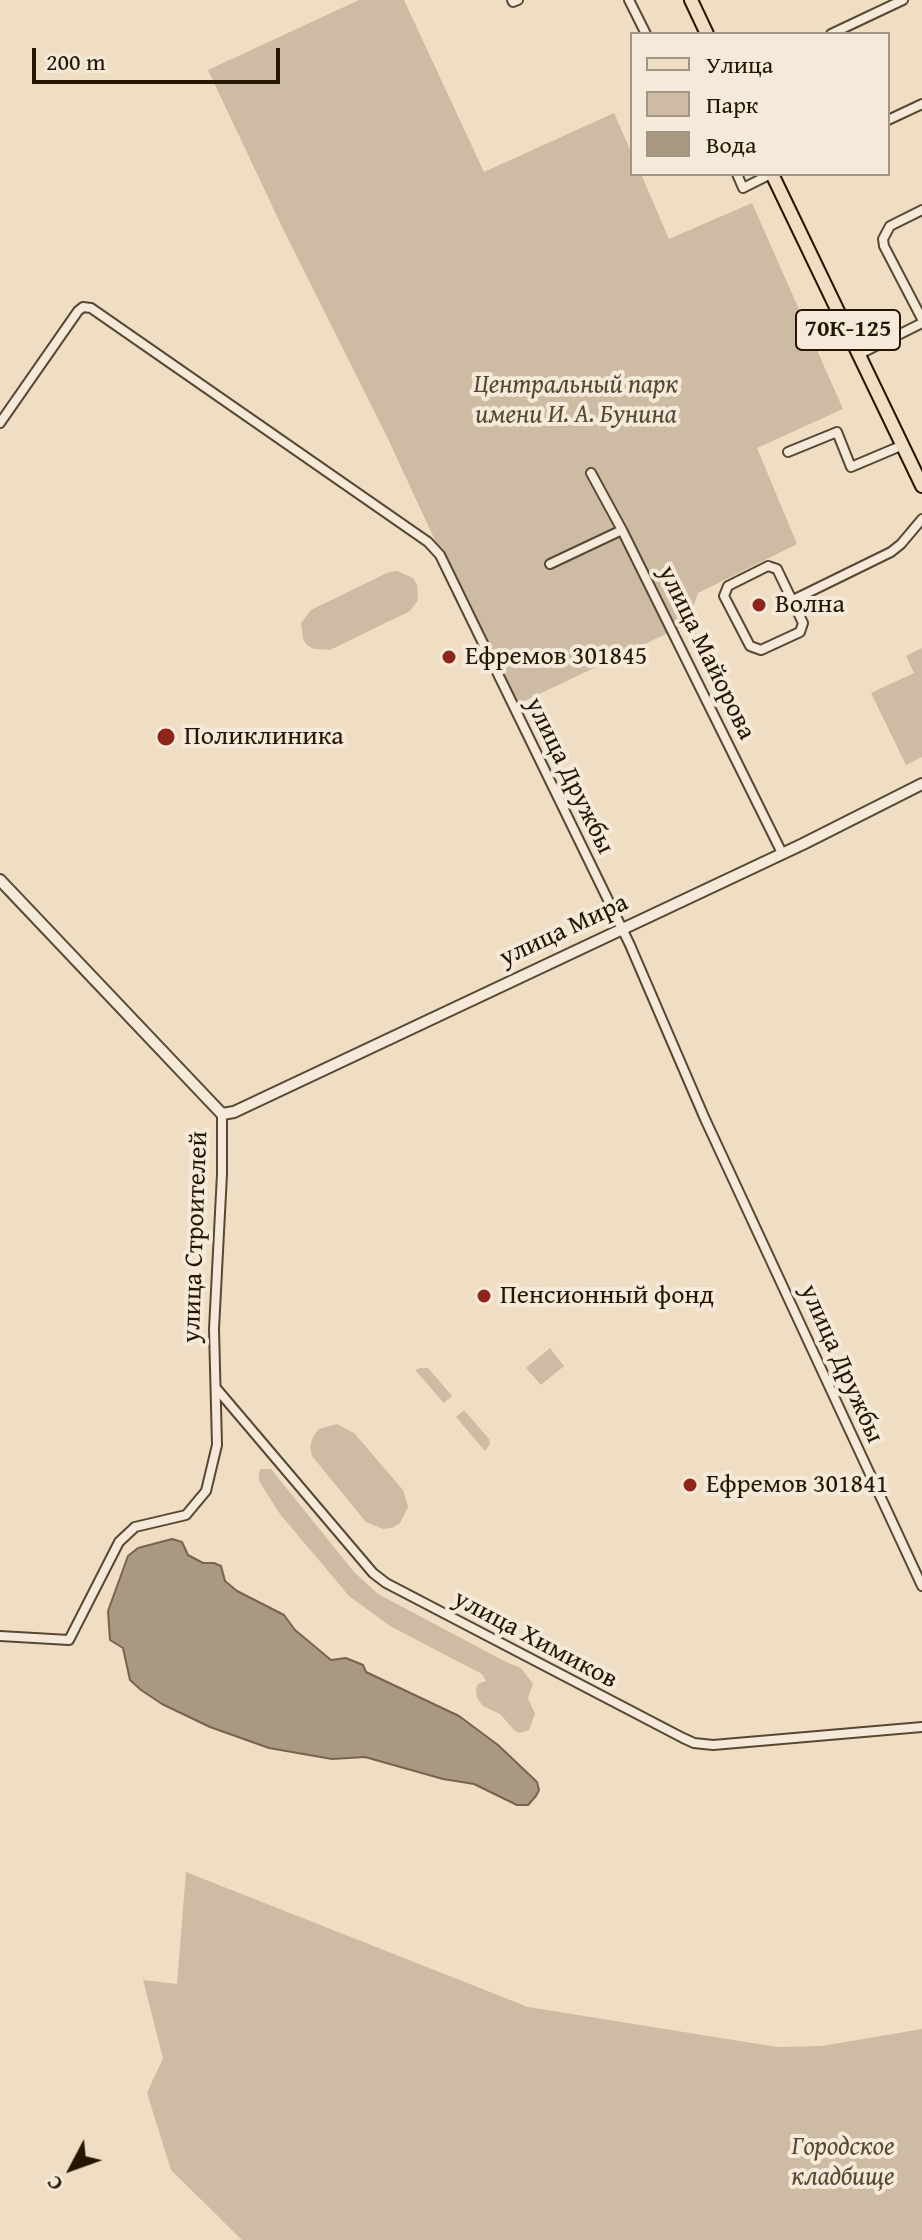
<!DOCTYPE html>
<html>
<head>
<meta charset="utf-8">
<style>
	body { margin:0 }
	#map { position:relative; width:922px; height:2240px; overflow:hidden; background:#efddc4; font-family:"Gentium Book Plus",serif }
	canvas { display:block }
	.legend { position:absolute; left:630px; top:32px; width:260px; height:144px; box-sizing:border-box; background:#f5e9d9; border:2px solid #a29583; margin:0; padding:10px 14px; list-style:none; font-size:24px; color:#251602 }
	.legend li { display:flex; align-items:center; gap:16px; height:40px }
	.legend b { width:40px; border:2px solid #a29583 }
	.north { position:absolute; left:32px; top:2128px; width:80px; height:80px; -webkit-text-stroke:6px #f5e9d9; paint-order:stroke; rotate:229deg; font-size:22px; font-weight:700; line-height:32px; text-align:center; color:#251602 }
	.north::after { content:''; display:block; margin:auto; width:28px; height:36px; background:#251602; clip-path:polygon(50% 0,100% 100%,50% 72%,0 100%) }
	.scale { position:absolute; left:32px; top:48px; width:248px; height:36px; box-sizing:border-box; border:4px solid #251602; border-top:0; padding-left:10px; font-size:24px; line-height:28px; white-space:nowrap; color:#251602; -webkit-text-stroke:6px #f5e9d9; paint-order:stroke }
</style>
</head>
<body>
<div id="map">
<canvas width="922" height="2240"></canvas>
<ul class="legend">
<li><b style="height:10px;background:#efddc4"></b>Улица</li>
<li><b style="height:22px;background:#cdbba3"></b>Парк</li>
<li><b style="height:22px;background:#aa9982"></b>Вода</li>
</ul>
<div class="north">С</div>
<div class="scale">200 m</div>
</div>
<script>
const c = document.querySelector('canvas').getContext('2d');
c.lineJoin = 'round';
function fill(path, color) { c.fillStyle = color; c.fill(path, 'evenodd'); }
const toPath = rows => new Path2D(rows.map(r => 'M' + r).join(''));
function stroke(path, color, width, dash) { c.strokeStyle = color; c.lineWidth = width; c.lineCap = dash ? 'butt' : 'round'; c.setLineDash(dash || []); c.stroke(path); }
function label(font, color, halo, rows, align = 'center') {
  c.font = font + ' "Gentium Book Plus",serif'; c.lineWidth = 8; c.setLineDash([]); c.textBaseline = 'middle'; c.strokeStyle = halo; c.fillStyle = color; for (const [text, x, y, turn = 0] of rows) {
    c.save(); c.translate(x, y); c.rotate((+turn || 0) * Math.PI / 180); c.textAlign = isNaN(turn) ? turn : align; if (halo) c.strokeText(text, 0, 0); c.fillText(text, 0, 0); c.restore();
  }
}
fill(toPath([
	[359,0,404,0,484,172,614,113,632,154,632,174,641,174,669,239,752,203,843,409,757,448,797,544,698,593,687,624,518,704,483,644,389,441,284,231,208,70],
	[397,571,413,578,417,585,418,600,410,611,330,650,314,649,307,645,303,639,301,623,311,610,389,572],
	[922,648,922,757,906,765,871,693,914,673,906,656],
	[550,1348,564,1366,541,1385,526,1368],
	[420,1368,428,1368,452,1396,444,1403,415,1370],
	[464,1410,489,1439,490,1444,485,1451,456,1417],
	[337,1424,354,1433,403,1490,408,1507,400,1523,392,1528,383,1529,366,1522,312,1456,310,1447,313,1437,319,1429],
	[261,1469,271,1469,354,1572,378,1594,506,1662,521,1668,533,1684,528,1698,535,1714,529,1730,520,1733,515,1731,500,1714,483,1706,477,1698,476,1689,478,1684,486,1681,482,1674,390,1626,349,1596,280,1514,259,1481,259,1472],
	[186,1872,528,2007,777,2047,822,2046,922,2029,922,2240,242,2240,171,2170,147,2093,163,2058,143,1980,177,1984]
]), '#cdbba3');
const water = toPath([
	[172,1539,182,1542,188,1555,203,1563,214,1563,221,1566,225,1581,237,1591,284,1615,295,1630,331,1660,346,1658,363,1665,366,1672,459,1716,498,1745,537,1782,539,1790,536,1796,528,1805,517,1805,474,1784,443,1779,365,1757,332,1759,269,1748,210,1727,162,1704,141,1690,130,1680,123,1648,110,1640,108,1611,128,1556,138,1548,172,1539]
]);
fill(water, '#aa9982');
stroke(water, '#75654f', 2);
const minor = toPath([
	[512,0,513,2,518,0],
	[629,0,646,34],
	[831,34,903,0],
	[888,120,922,104],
	[737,174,743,188,771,174],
	[922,210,890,226,883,239,884,246,922,319],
	[860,354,922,323],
	[0,423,78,311,83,307,91,308,428,542,440,555,630,945,705,1119,922,1586],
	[788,452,837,432,851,467,903,445],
	[591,473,622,530,782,853],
	[550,564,622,530],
	[768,566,777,569,803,623,800,632,761,650,750,646,724,596,728,586,768,566],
	[793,600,891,552,901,544,922,519],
	[216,1388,373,1573,386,1583,683,1738,694,1743,713,1745,922,1727],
	[0,1636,69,1640,119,1542,135,1527,186,1515,206,1491,217,1445,214,1329,222,1174,222,1114]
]);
const tertiary = toPath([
	[0,880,222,1114,234,1112,803,844,922,784]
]);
const primary = toPath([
	[691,0,707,34],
	[772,174,922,486]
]);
stroke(minor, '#584832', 12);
stroke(tertiary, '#584832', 14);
stroke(primary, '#251602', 16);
stroke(minor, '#f5e9d9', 8);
stroke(tertiary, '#f5e9d9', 10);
stroke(primary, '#efddc4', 12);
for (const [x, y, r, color] of [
	[759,605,8,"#8f2418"],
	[449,657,8,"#8f2418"],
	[166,737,10,"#8f2418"],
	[484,1296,8,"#8f2418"],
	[690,1485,8,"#8f2418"]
]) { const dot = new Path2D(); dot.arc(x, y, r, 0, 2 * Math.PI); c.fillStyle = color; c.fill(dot); stroke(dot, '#f5e9d9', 3); }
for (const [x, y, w] of [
	[848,330,104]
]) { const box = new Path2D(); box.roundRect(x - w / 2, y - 20, w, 40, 6); c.fillStyle = '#f5e9d9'; c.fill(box); stroke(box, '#251602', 2); }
label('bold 24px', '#251602', null, [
	["70К-125",848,330]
]);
label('italic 26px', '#574832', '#f5e9d9', [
	["Центральный парк",576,385],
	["имени И. А. Бунина",576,415],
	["Городское",843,2147],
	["кладбище",843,2177]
]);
label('26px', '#251602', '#f5e9d9', [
	["Волна",775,605],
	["Ефремов 301845",465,657],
	["Поликлиника",184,737],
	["Пенсионный фонд",500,1296],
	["Ефремов 301841",706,1485]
], 'left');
label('26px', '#251602', '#f5e9d9', [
	["улица Майорова",706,653,64],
	["улица Дружбы",569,776,64],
	["улица Мира",564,931,-25],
	["улица Строителей",196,1237,-88],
	["улица Дружбы",841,1364,66],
	["улица Химиков",535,1640,28]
]);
</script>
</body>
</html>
